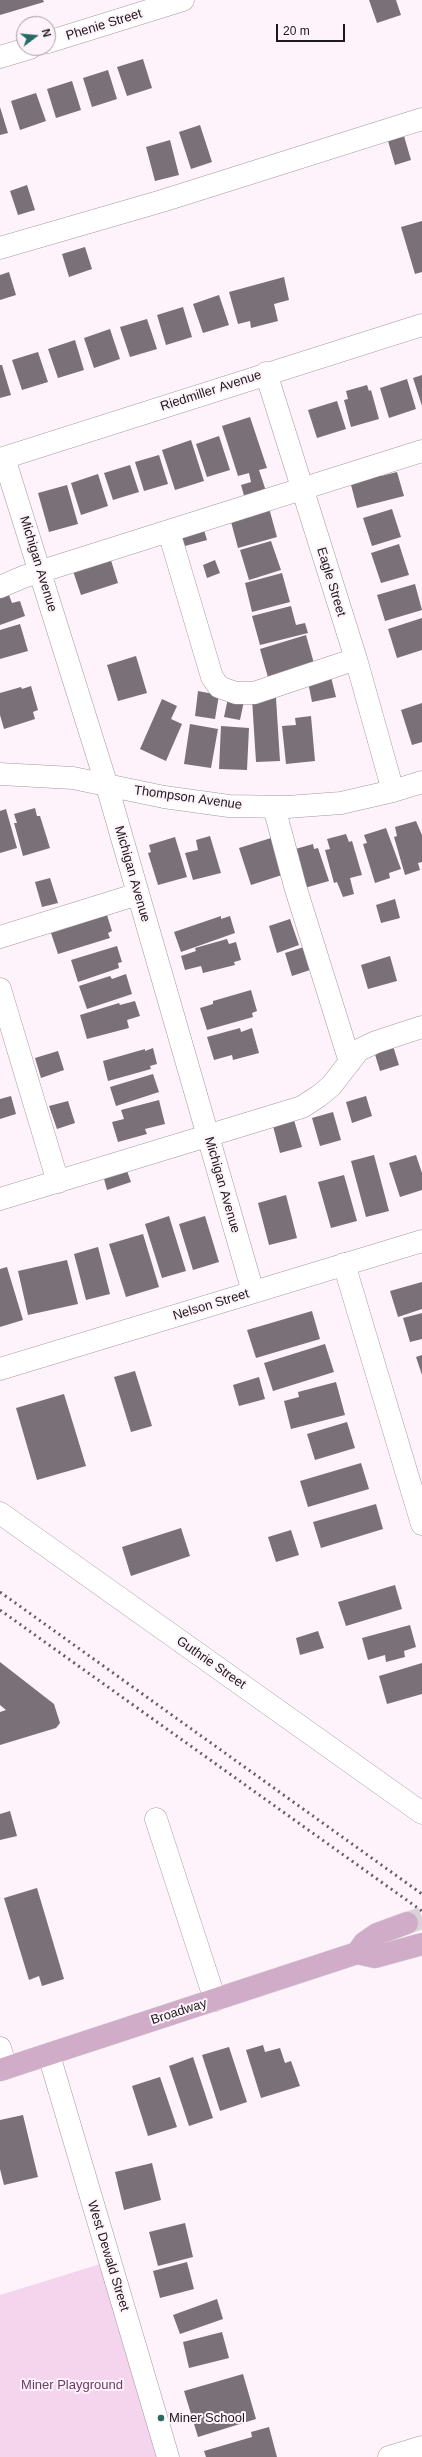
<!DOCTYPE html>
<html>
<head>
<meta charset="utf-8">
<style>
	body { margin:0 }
	#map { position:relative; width:422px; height:2457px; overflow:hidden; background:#fef3fb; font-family:Arial,sans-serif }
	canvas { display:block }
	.north { position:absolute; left:16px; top:16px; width:40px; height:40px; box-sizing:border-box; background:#fef3fb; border:1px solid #a49ba1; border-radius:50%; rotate:74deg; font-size:11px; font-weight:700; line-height:16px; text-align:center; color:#1c181b }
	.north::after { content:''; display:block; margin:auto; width:14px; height:18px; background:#236b63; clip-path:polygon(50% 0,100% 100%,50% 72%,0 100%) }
	.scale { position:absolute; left:276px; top:24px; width:69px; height:18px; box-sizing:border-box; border:2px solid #1c181b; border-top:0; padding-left:5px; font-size:12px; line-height:14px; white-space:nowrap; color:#1c181b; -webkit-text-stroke:3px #fef3fb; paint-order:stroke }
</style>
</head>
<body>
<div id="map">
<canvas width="422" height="2457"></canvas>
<div class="north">N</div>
<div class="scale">20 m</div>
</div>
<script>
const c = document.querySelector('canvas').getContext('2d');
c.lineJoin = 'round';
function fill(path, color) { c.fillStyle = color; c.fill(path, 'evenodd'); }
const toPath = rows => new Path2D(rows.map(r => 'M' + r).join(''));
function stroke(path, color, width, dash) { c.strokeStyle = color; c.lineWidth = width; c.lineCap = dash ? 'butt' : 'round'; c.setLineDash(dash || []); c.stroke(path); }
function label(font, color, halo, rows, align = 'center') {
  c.font = font + ' Arial,sans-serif'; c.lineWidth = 4; c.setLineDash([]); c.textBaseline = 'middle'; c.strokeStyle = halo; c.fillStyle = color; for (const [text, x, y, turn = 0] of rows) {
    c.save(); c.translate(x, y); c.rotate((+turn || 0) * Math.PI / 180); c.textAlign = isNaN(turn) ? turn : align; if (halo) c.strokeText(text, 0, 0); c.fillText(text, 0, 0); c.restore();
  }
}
fill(toPath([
	[110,2261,168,2457,0,2457,0,2295]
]), '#f5d4ed');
fill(toPath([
	[0,0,43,0,44,2,0,15],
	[369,0,396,0,401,15,377,23],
	[143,59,152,88,127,96,117,67],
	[108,70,117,99,92,107,83,78],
	[72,81,81,110,56,118,47,89],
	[36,93,46,121,20,130,11,101],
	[0,107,8,133,0,135],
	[200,125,212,162,191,169,179,132],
	[404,136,411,160,395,165,388,141],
	[170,140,179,175,155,181,146,147],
	[27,185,35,210,18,215,10,191],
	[422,221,422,272,415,274,401,227],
	[85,247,92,269,69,277,62,254],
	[9,272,16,295,0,300,0,275],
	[284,277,289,300,274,304,278,321,251,328,250,321,238,324,229,292],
	[219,295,229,325,203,333,193,304],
	[183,307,192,337,166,345,157,315],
	[147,319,157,349,130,357,120,327],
	[110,329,120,359,94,368,84,338],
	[75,340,84,370,58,378,48,349],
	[38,352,48,382,22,390,12,360],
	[0,365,2,365,11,395,0,398],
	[422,375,422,406,413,378],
	[407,379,416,409,389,418,380,388],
	[367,385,369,391,371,390,379,419,351,427,344,400,348,399,346,391],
	[337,401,346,429,317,438,308,410],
	[250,417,267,468,259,470,266,491,245,499,241,485,251,482,249,473,238,476,222,426],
	[219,436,230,470,207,477,196,444],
	[191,440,204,481,175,490,162,450],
	[159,455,168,484,144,491,135,462],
	[130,465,139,492,113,500,104,473],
	[379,469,381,476,397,472,404,496,357,508,349,477],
	[98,474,108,506,81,515,71,483],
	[67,485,78,524,49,532,38,493],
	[269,508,277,537,238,548,230,518],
	[392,509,401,537,372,546,363,518],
	[203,527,207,540,185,546,181,534],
	[271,541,281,570,249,580,240,550],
	[399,544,409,575,381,583,371,553],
	[110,557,118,583,81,595,72,568],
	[215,560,220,573,207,578,203,565],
	[282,573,290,602,252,612,245,583],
	[415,584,422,610,385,621,377,595],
	[9,595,12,603,20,601,25,616,0,625,0,598],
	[291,606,296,625,305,623,308,633,260,645,252,616],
	[422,618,422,650,397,658,388,629],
	[20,624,28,651,0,659,0,630],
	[306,635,315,667,269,681,260,649],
	[136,656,147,693,118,701,107,665],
	[331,677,336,697,312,702,308,682],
	[31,686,38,710,33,712,35,719,4,729,0,715,0,693,21,687,22,689],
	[198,691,219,695,215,719,195,716],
	[228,698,244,701,240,720,224,717],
	[276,698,280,761,256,762,252,699],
	[162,699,177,706,171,719,182,724,166,761,140,749],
	[422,703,422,742,412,745,401,710],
	[311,716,315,761,286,764,282,726,296,725,295,718],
	[190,724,218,729,211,768,184,764],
	[221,726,249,728,247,770,219,769],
	[35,808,37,816,40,816,50,848,23,856,14,823,17,823,14,814],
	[6,809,17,848,0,853,0,811],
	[416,821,422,835,422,862,418,863,420,870,405,875,394,837,397,836,395,827],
	[386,828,401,869,389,873,390,878,375,883,363,844,367,843,364,835],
	[346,834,349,842,352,841,362,875,350,878,354,894,343,897,337,882,334,883,325,850,330,849,327,839],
	[210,836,221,873,193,880,185,853,198,850,196,840],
	[175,837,187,877,158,885,148,853,151,852,149,845],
	[271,838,282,875,251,885,239,848],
	[313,844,314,849,318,848,329,881,301,889,292,850],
	[50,878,58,903,42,907,35,882],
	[395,899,400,918,381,923,376,905],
	[107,915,112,931,108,933,110,938,58,954,51,933],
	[221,916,221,919,230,916,235,933,181,952,174,932],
	[290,919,299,945,277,953,269,926],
	[227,939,229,944,236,942,241,960,234,962,235,965,203,973,201,966,185,970,181,956,196,951,195,948],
	[117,946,122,962,118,963,119,968,78,982,71,960],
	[304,947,310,970,292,976,285,953],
	[390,956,397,981,368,989,361,965],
	[126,974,132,994,87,1009,79,986,110,976,112,979],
	[251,990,257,1011,252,1013,253,1017,207,1030,200,1008,213,1004,213,1001],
	[135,1001,140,1016,127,1020,129,1028,87,1039,80,1015,119,1003,120,1005],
	[240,1028,241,1032,252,1028,259,1053,233,1060,232,1055,214,1060,207,1037],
	[393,1046,399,1065,380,1071,374,1051],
	[153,1048,157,1064,150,1066,151,1069,108,1081,103,1061,145,1049,145,1051],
	[58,1051,64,1070,41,1078,35,1058],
	[153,1074,159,1092,116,1106,110,1087],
	[11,1096,16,1114,0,1119,0,1099],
	[366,1096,372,1116,352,1123,346,1102],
	[159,1100,165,1124,145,1129,147,1134,118,1142,112,1122,124,1119,121,1110],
	[68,1101,75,1123,57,1129,49,1106],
	[333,1112,341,1140,320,1146,312,1118],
	[294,1120,302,1147,280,1153,273,1126],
	[374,1155,389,1211,366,1217,351,1161],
	[416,1155,422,1173,422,1190,400,1197,389,1163],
	[126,1168,131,1182,107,1190,103,1175],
	[344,1175,357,1221,331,1228,318,1182],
	[286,1195,297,1238,269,1245,258,1203],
	[169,1216,186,1271,162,1278,145,1224],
	[205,1216,219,1262,193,1270,179,1224],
	[143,1234,159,1287,126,1297,109,1244],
	[98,1247,110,1294,86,1300,74,1254],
	[67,1260,78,1304,28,1315,18,1271],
	[7,1267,23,1320,0,1327,0,1269],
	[422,1282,422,1309,398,1317,390,1291],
	[312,1311,320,1339,256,1358,247,1330],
	[422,1313,422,1339,410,1342,403,1318],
	[325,1344,334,1372,273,1391,264,1363],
	[422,1355,422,1375,416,1357],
	[135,1371,152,1426,131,1432,114,1377],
	[259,1377,265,1399,239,1406,233,1385],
	[336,1382,345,1415,291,1429,284,1401,299,1397,298,1392],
	[64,1394,86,1466,37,1480,16,1408],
	[347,1422,355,1448,315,1460,307,1434],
	[361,1463,369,1489,308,1507,300,1481],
	[376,1504,383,1529,321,1548,313,1522],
	[181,1528,190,1556,131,1576,122,1547],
	[291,1530,299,1555,276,1562,268,1537],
	[395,1585,402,1609,346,1626,338,1602],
	[410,1625,416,1647,404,1651,405,1657,386,1662,385,1655,368,1660,362,1638],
	[318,1631,324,1648,300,1655,296,1638],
	[0,1662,54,1704,60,1723,56,1728,0,1745,0,1712,6,1710,0,1705],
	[422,1663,422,1694,387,1704,379,1676],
	[10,1811,17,1836,0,1840,0,1814],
	[37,1888,64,1979,42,1986,39,1976,29,1980,4,1898],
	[263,2045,265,2052,280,2048,285,2063,291,2061,300,2086,261,2098,246,2050],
	[229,2047,247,2102,220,2111,202,2055],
	[193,2057,213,2118,189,2126,169,2066],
	[160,2077,177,2127,148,2136,132,2086],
	[23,2115,38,2177,4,2185,0,2169,0,2120],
	[152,2163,161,2200,124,2210,115,2172],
	[185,2223,193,2257,158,2266,149,2232],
	[187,2262,194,2289,160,2298,153,2271],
	[217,2299,223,2319,180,2334,173,2315],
	[222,2332,229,2358,189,2368,183,2342],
	[243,2374,256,2419,198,2437,184,2391],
	[269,2427,277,2457,206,2457,204,2451,252,2437,251,2432]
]), '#7a7078');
stroke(toPath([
	[407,1923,422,1918]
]), '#dcd2d9', 22, [22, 11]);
const minor = toPath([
	[48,42,183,0],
	[0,57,30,48],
	[0,248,162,201,422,119],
	[266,373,356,659,393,791],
	[4,458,107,786,253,1292],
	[0,459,422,325],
	[169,532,212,677,219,687,236,693,254,693,356,659],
	[0,587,23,577,422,451],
	[0,774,73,778,164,797,229,806,287,807,341,803,393,791,422,782],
	[274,807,295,886,350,1062],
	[0,937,138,894],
	[0,989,58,1182],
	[0,1199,302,1107,319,1096,331,1086,359,1050,376,1042,422,1027],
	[344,1264,422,1524],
	[0,1369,422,1241],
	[0,1513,422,1813],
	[156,1819,215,2000],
	[0,2048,6,2068],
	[49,2055,168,2457],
	[389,2457,422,2447]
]);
const major = toPath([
	[357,1953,375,1957,422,1944],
	[0,2070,357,1953,364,1943,377,1934,407,1923]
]);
stroke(minor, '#a398a0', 23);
stroke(major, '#d6d5d6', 23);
stroke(minor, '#fff', 22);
stroke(major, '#d0acc8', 22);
stroke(toPath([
	[0,1592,422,1894],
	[0,1610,422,1911]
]), '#655f64', 3, [2, 4]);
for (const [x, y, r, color] of [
	[161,2418,4,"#236b63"]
]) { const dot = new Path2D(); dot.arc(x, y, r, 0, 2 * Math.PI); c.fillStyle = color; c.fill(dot); stroke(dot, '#fef3fb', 1.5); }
label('13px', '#1c181b', '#fef3fb', [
	["Phenie Street",104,25,-17],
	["Riedmiller Avenue",211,391,-18],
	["Michigan Avenue",38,564,73],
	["Eagle Street",331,582,73],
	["Thompson Avenue",188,798,8],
	["Michigan Avenue",132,874,74],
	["Michigan Avenue",222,1185,74],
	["Nelson Street",211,1305,-17],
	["Guthrie Street",211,1663,35],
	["Broadway",179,2012,-18],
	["West Dewald Street",108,2256,73]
]);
label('13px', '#6f3965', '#fef3fb', [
	["Miner Playground",72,2385]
]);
label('13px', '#1c181b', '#fef3fb', [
	["Miner School",169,2418]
], 'left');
</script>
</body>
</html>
